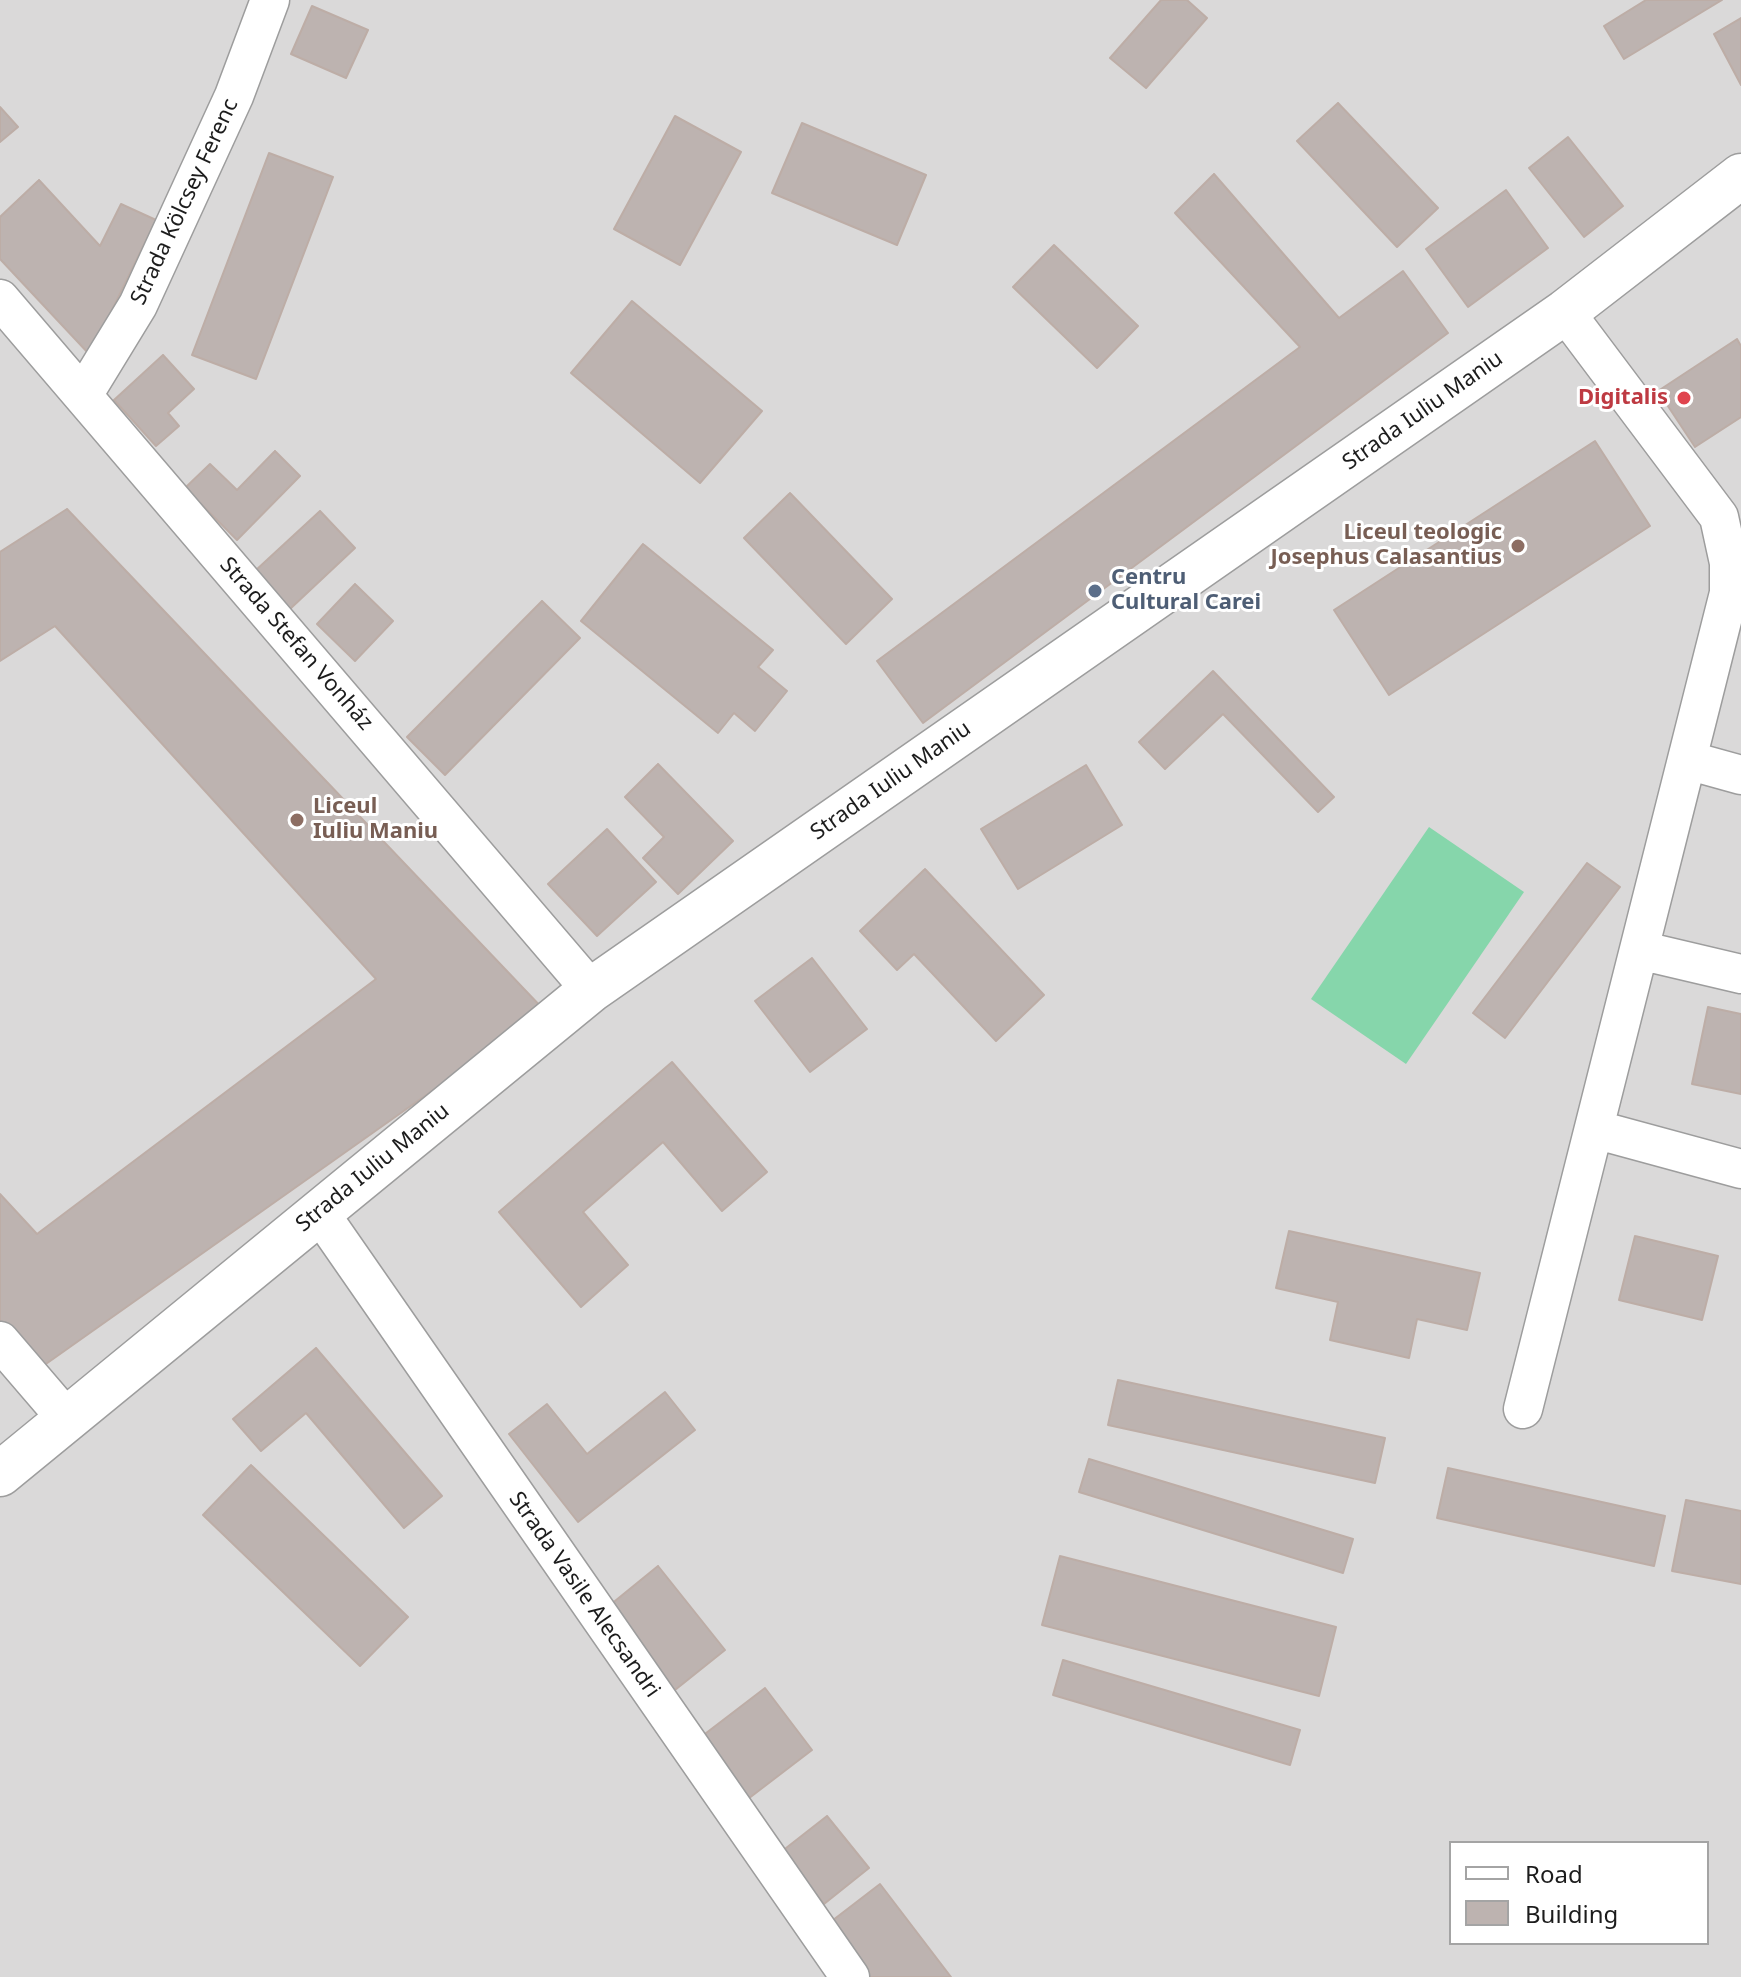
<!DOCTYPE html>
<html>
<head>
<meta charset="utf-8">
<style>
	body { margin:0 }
	#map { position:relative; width:1741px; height:1977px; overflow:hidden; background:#ede8e3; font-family:"Noto Sans",sans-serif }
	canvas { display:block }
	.legend { position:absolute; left:1449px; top:1841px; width:260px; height:104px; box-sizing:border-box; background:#fff; border:2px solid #a4a4a4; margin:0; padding:10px 14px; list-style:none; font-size:24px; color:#1c1c1c }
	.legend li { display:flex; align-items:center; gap:16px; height:40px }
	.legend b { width:40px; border:2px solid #a4a4a4 }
</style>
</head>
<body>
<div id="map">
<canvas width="1741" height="1977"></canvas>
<ul class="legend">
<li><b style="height:10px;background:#fff"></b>Road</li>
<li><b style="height:22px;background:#bdb3b0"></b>Building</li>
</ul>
</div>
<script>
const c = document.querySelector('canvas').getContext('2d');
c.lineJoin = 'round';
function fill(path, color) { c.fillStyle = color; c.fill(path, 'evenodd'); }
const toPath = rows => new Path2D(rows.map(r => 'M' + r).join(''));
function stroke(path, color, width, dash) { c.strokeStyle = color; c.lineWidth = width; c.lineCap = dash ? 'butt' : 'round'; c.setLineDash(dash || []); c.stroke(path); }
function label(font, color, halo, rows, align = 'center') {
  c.font = font + ' "Noto Sans",sans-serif'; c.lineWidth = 6; c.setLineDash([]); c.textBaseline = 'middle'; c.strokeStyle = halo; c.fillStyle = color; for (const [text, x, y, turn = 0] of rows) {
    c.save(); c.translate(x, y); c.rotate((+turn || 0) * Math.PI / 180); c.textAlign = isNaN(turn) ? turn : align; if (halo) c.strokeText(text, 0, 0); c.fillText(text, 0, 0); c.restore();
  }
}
fill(toPath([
	[0,0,1741,0,1741,1977,0,1977],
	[1451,1843,1707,1843,1707,1943,1451,1943]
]), '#dad9d9');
fill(toPath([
	[1429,827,1524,892,1406,1064,1311,999]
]), '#86d6ab');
const building = toPath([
	[1161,0,1187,0,1207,18,1146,88,1110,58,1161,0],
	[1646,0,1722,0,1624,59,1604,26,1646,0],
	[312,6,368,30,346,78,291,54,312,6],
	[1741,18,1741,85,1714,34,1741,18],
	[1338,103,1438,208,1397,247,1297,141,1338,103],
	[0,107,18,127,0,142,0,107],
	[675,116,741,152,680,265,614,229,675,116],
	[802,123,926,175,897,245,772,193,802,123],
	[1568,137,1623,206,1584,237,1529,168,1568,137],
	[269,153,333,177,256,379,192,355,269,153],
	[1214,174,1339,318,1403,271,1448,333,923,723,877,661,1300,347,1175,213,1214,174],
	[39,180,100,246,121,204,156,220,90,355,0,259,0,217,39,180],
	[1506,190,1548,248,1468,307,1426,249,1506,190],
	[1054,245,1138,326,1097,368,1013,287,1054,245],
	[632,301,762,411,700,483,571,373,632,301],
	[1737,339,1741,346,1741,417,1695,447,1658,391,1737,339],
	[163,355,194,389,168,413,179,426,156,446,114,400,163,355],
	[1595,441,1650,526,1389,695,1334,610,1595,441],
	[275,451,300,476,237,540,185,488,210,464,237,490,275,451],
	[790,493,892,599,846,644,744,538,790,493],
	[67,509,545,1011,36,1371,0,1328,0,1194,37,1234,376,979,55,626,0,661,0,552,67,509],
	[320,511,355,548,290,609,255,571,320,511],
	[643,544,773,650,758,667,787,691,755,731,734,713,718,733,581,621,643,544],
	[355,584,393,621,355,661,317,624,355,584],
	[542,601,580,638,445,775,407,737,542,601],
	[1213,671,1334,797,1318,812,1223,714,1165,769,1139,742,1213,671],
	[658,764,733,841,678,894,643,858,664,837,625,797,658,764],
	[1086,765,1122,825,1018,889,981,829,1086,765],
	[607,829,656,882,597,936,548,884,607,829],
	[1587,863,1620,887,1505,1038,1473,1013,1587,863],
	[925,869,1044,995,996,1041,914,954,897,970,860,931,925,869],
	[812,958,867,1029,810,1072,755,1001,812,958],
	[1708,1007,1741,1014,1741,1094,1692,1084,1708,1007],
	[672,1062,767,1172,722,1211,663,1142,583,1212,628,1265,581,1307,499,1212,672,1062],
	[1289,1231,1480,1273,1467,1330,1417,1319,1409,1358,1330,1340,1338,1302,1276,1288,1289,1231],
	[1635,1236,1718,1256,1702,1320,1619,1300,1635,1236],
	[316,1348,442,1496,404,1528,306,1413,261,1451,233,1419,316,1348],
	[1118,1380,1385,1438,1375,1483,1108,1425,1118,1380],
	[665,1392,695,1430,578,1522,509,1434,547,1404,587,1454,665,1392],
	[1089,1459,1353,1539,1343,1573,1079,1492,1089,1459],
	[251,1465,408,1617,360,1666,203,1515,251,1465],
	[1448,1468,1665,1516,1654,1566,1437,1518,1448,1468],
	[1686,1500,1741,1511,1741,1584,1672,1571,1686,1500],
	[1060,1556,1336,1627,1319,1696,1042,1625,1060,1556],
	[658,1566,725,1650,665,1698,599,1614,658,1566],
	[1063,1660,1300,1730,1290,1765,1053,1695,1063,1660],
	[765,1688,812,1750,744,1802,697,1740,765,1688],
	[827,1816,869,1868,824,1904,781,1852,827,1816],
	[880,1884,951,1977,863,1977,824,1927,880,1884]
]);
fill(building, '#bdb3b0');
stroke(building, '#bdada6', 2);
const minor = toPath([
	[0,299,591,990],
	[83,395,138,305,234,96,270,0],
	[1687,760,1741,775],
	[1639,950,1741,974],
	[1594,1129,1741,1169],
	[319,1212,850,1977],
	[0,1341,66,1418],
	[1523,1409,1729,593,1729,563,1719,517,1565,312]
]);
const tertiary = toPath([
	[0,1474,591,990,1565,312,1741,176]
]);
stroke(minor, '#9d9d9d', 41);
stroke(tertiary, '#9d9d9d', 47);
stroke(minor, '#fff', 38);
stroke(tertiary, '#fff', 44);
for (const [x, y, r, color] of [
	[1684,398,8,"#e0444e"],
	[1518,546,8,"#8d6e63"],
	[1095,591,8,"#5c6f8a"],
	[297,820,8,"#8d6e63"]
]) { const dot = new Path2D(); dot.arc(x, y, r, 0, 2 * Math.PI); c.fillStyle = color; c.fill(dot); stroke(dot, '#fff', 3); }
label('22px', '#1c1c1c', '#fff', [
	["Strada Kölcsey Ferenc",185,202,-65],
	["Strada Iuliu Maniu",1423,411,-35],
	["Strada Stefan Vonház",296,644,49],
	["Strada Iuliu Maniu",891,781,-35],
	["Strada Iuliu Maniu",373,1168,-39],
	["Strada Vasile Alecsandri",584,1595,55]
]);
label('bold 22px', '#be3a42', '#fff', [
	["Digitalis",1668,398]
], 'right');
label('bold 22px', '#785e54', '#fff', [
	["Liceul teologic",1502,533],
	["Josephus Calasantius",1502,558],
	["Liceul",313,807,"left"],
	["Iuliu Maniu",313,832,"left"]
], 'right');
label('bold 22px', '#4e5e75', '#fff', [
	["Centru",1111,578],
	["Cultural Carei",1111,603]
], 'left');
</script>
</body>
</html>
